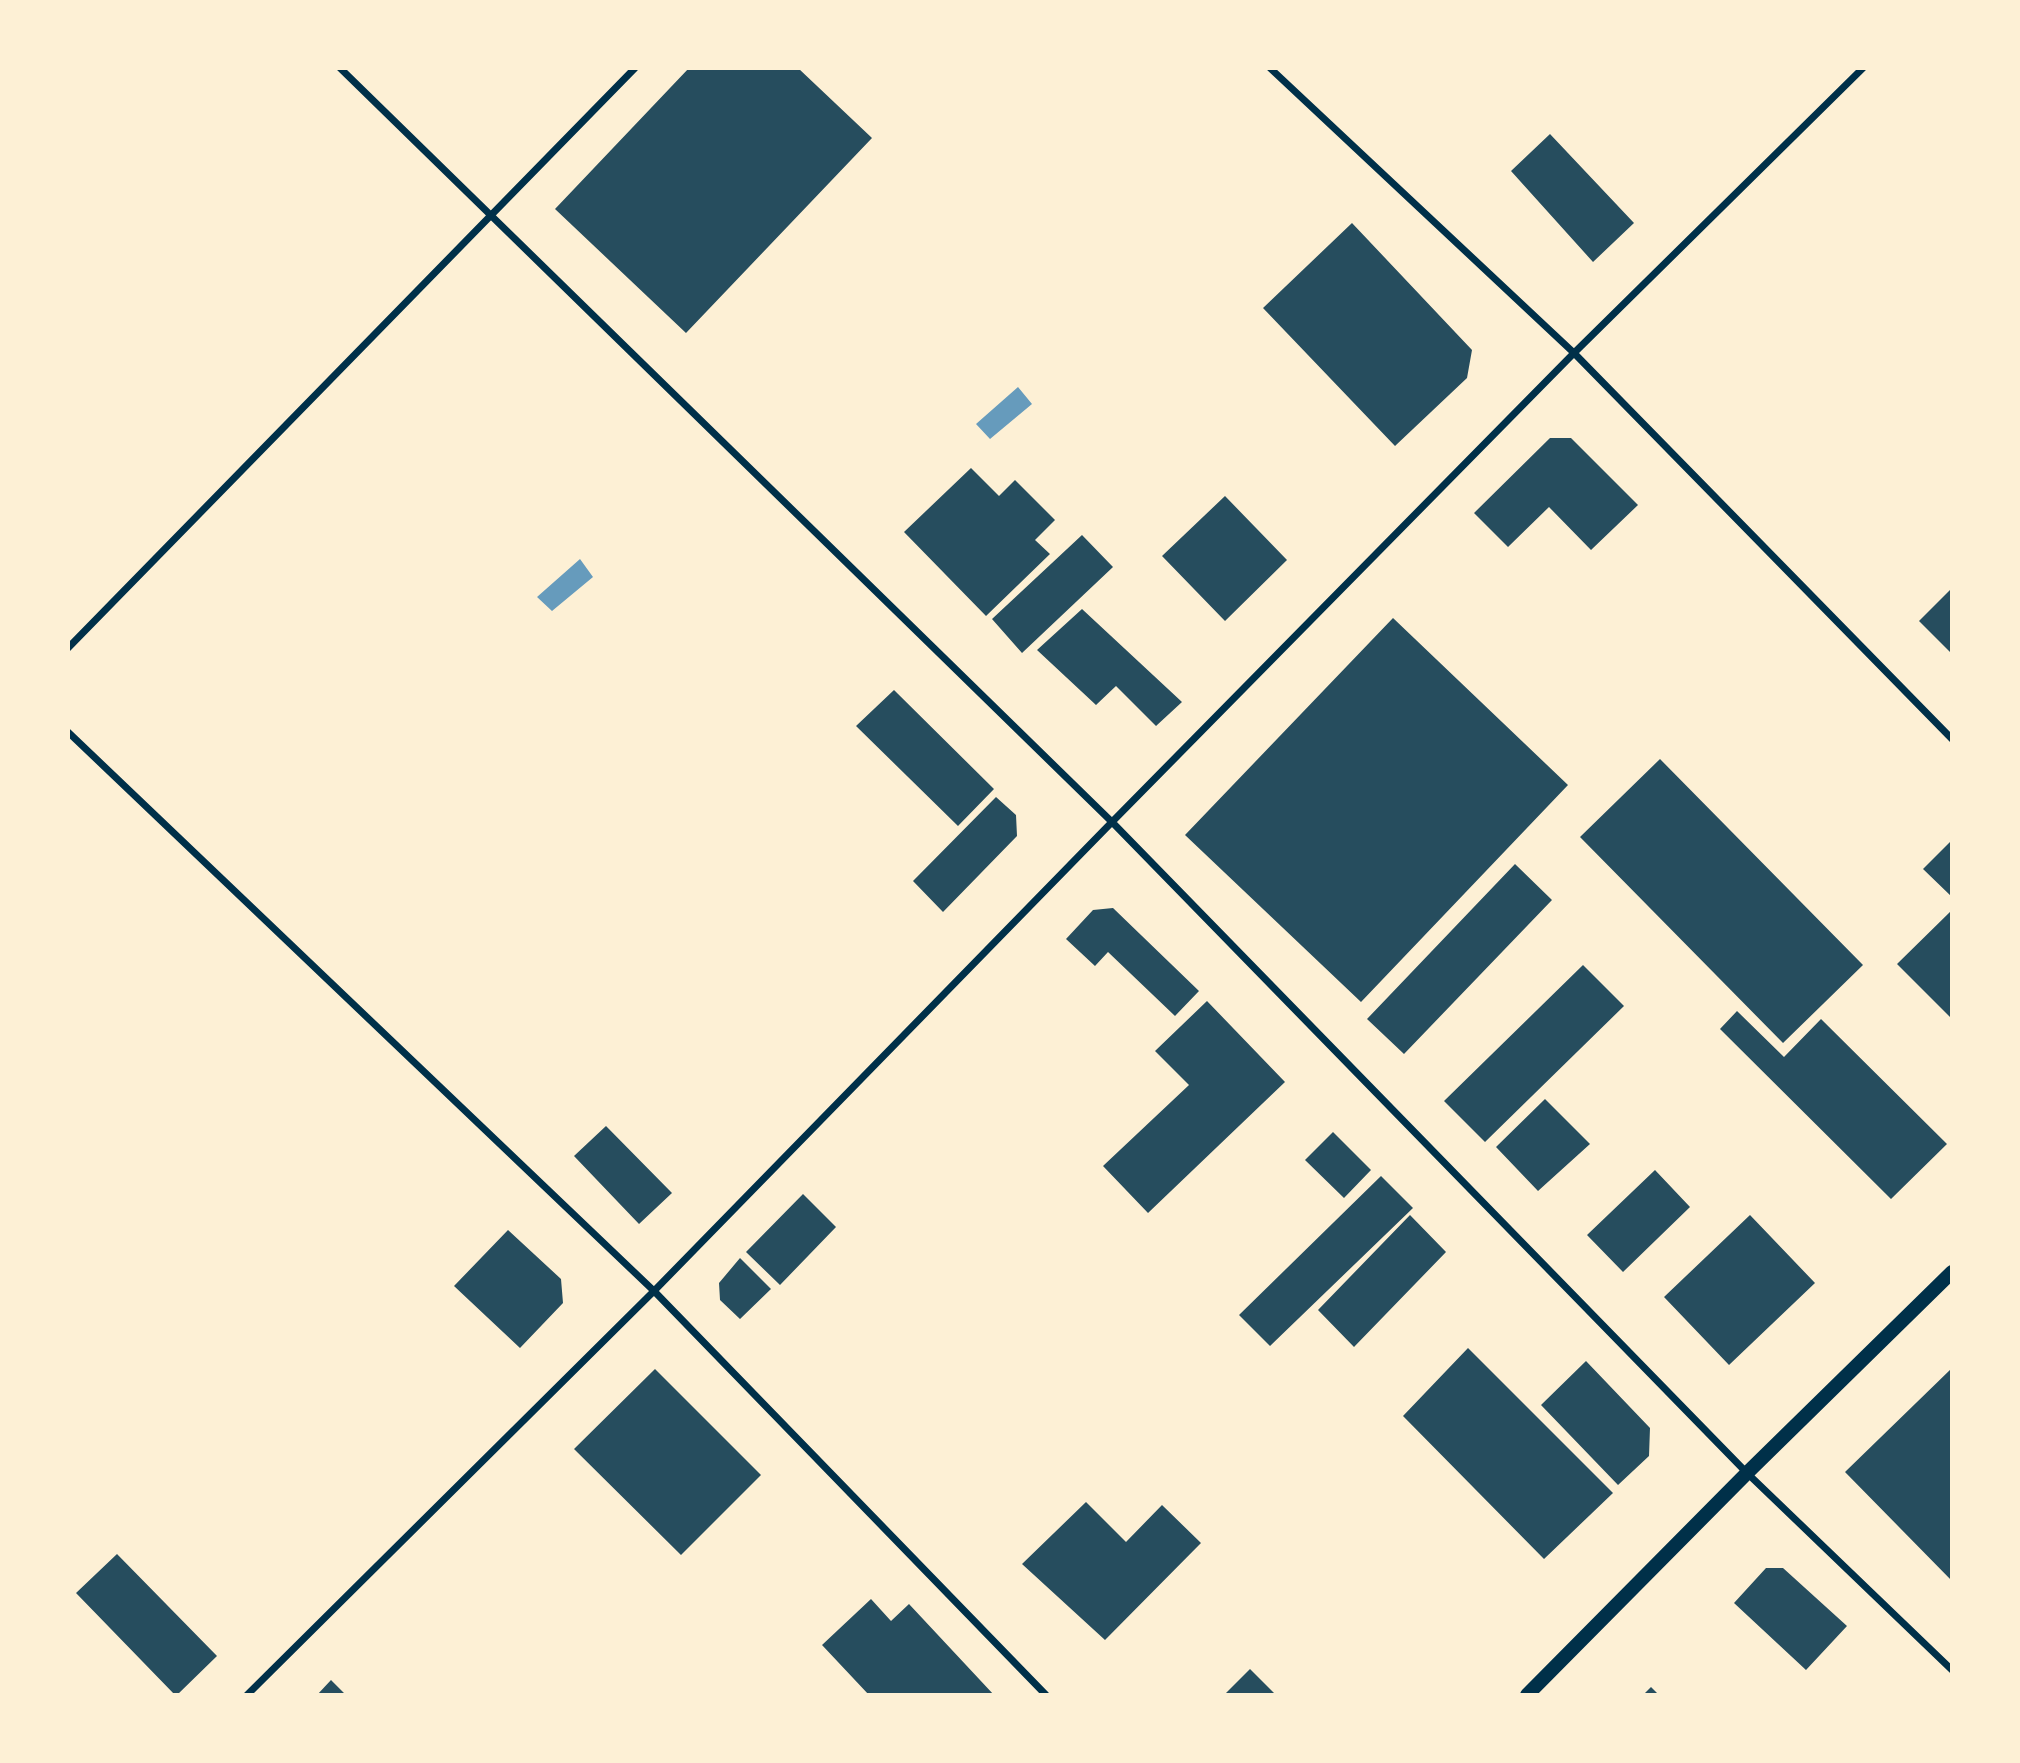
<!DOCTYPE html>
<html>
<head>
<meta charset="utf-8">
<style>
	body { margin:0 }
	#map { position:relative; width:2020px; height:1763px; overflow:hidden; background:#fdf0d5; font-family:Lato,sans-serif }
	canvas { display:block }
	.frame { position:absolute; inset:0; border:70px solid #fdf0d5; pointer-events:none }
</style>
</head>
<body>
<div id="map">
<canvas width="2020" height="1763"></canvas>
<div class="frame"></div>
</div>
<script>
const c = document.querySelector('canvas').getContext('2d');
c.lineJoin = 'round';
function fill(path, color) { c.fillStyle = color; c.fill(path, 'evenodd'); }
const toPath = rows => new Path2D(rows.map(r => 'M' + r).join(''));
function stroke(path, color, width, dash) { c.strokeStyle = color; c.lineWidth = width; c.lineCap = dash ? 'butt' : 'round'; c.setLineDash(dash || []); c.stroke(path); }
fill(toPath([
	[1018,387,1032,404,990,439,976,424],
	[580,559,593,577,552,611,537,597]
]), '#669bbc');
fill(toPath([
	[689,68,798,68,872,138,686,333,555,209],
	[1550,134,1634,223,1593,262,1511,171],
	[1352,223,1472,350,1467,378,1395,446,1263,308],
	[1550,438,1571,438,1638,505,1591,550,1549,507,1508,547,1474,513],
	[971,468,999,496,1015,480,1055,520,1035,540,1050,554,986,616,904,532],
	[1225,496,1287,560,1225,621,1162,556],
	[1082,535,1113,567,1022,653,992,619],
	[1952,588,1952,654,1919,621],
	[1082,609,1182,702,1156,726,1116,686,1096,705,1037,650],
	[1393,618,1568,785,1361,1002,1185,835],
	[894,690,994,789,958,826,856,726],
	[1660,759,1863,965,1783,1043,1580,837],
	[996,797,1016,815,1017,836,943,912,913,881],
	[1952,840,1952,897,1923,869],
	[1515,864,1552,900,1404,1054,1367,1019],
	[1113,908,1199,991,1175,1016,1108,952,1095,966,1066,939,1093,910],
	[1952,910,1952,1019,1897,964],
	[1583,965,1624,1006,1485,1142,1444,1101],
	[1207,1001,1285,1082,1148,1213,1103,1166,1189,1085,1155,1051],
	[1737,1011,1784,1057,1821,1019,1947,1144,1891,1199,1720,1029],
	[1545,1099,1590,1144,1538,1191,1496,1147],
	[606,1126,672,1193,639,1224,574,1156],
	[1333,1132,1371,1170,1344,1198,1305,1160],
	[1655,1170,1690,1207,1623,1272,1587,1235],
	[1381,1176,1413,1208,1270,1346,1239,1315],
	[803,1194,836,1227,780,1285,746,1252],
	[1410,1215,1446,1252,1354,1347,1318,1310],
	[1750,1215,1815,1283,1729,1365,1664,1297],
	[508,1230,561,1279,563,1303,520,1348,454,1286],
	[740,1258,771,1289,740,1319,720,1300,719,1283],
	[1468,1348,1613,1493,1544,1559,1403,1416],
	[1586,1361,1650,1428,1649,1456,1618,1485,1541,1405],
	[1952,1368,1952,1581,1845,1472],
	[655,1369,761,1475,681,1555,574,1449],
	[1086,1502,1126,1542,1162,1505,1201,1543,1105,1640,1022,1564],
	[117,1554,217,1656,177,1695,175,1695,76,1593],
	[1766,1568,1783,1568,1847,1626,1806,1670,1734,1603],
	[871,1599,891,1621,909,1604,994,1695,869,1695,822,1645],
	[1250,1669,1276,1695,1224,1695],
	[331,1680,346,1695,317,1695],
	[1651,1687,1659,1695,1643,1695]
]), '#264d5e');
stroke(toPath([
	[340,68,1112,822,1747,1473,1952,1670],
	[1270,68,1574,353,1952,739],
	[68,648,635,68],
	[68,732,654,1291,1046,1695],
	[247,1695,654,1291,1112,822,1574,353,1863,68]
]), '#003049', 7);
stroke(toPath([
	[1527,1695,1747,1473,1952,1272]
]), '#003049', 14);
</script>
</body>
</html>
